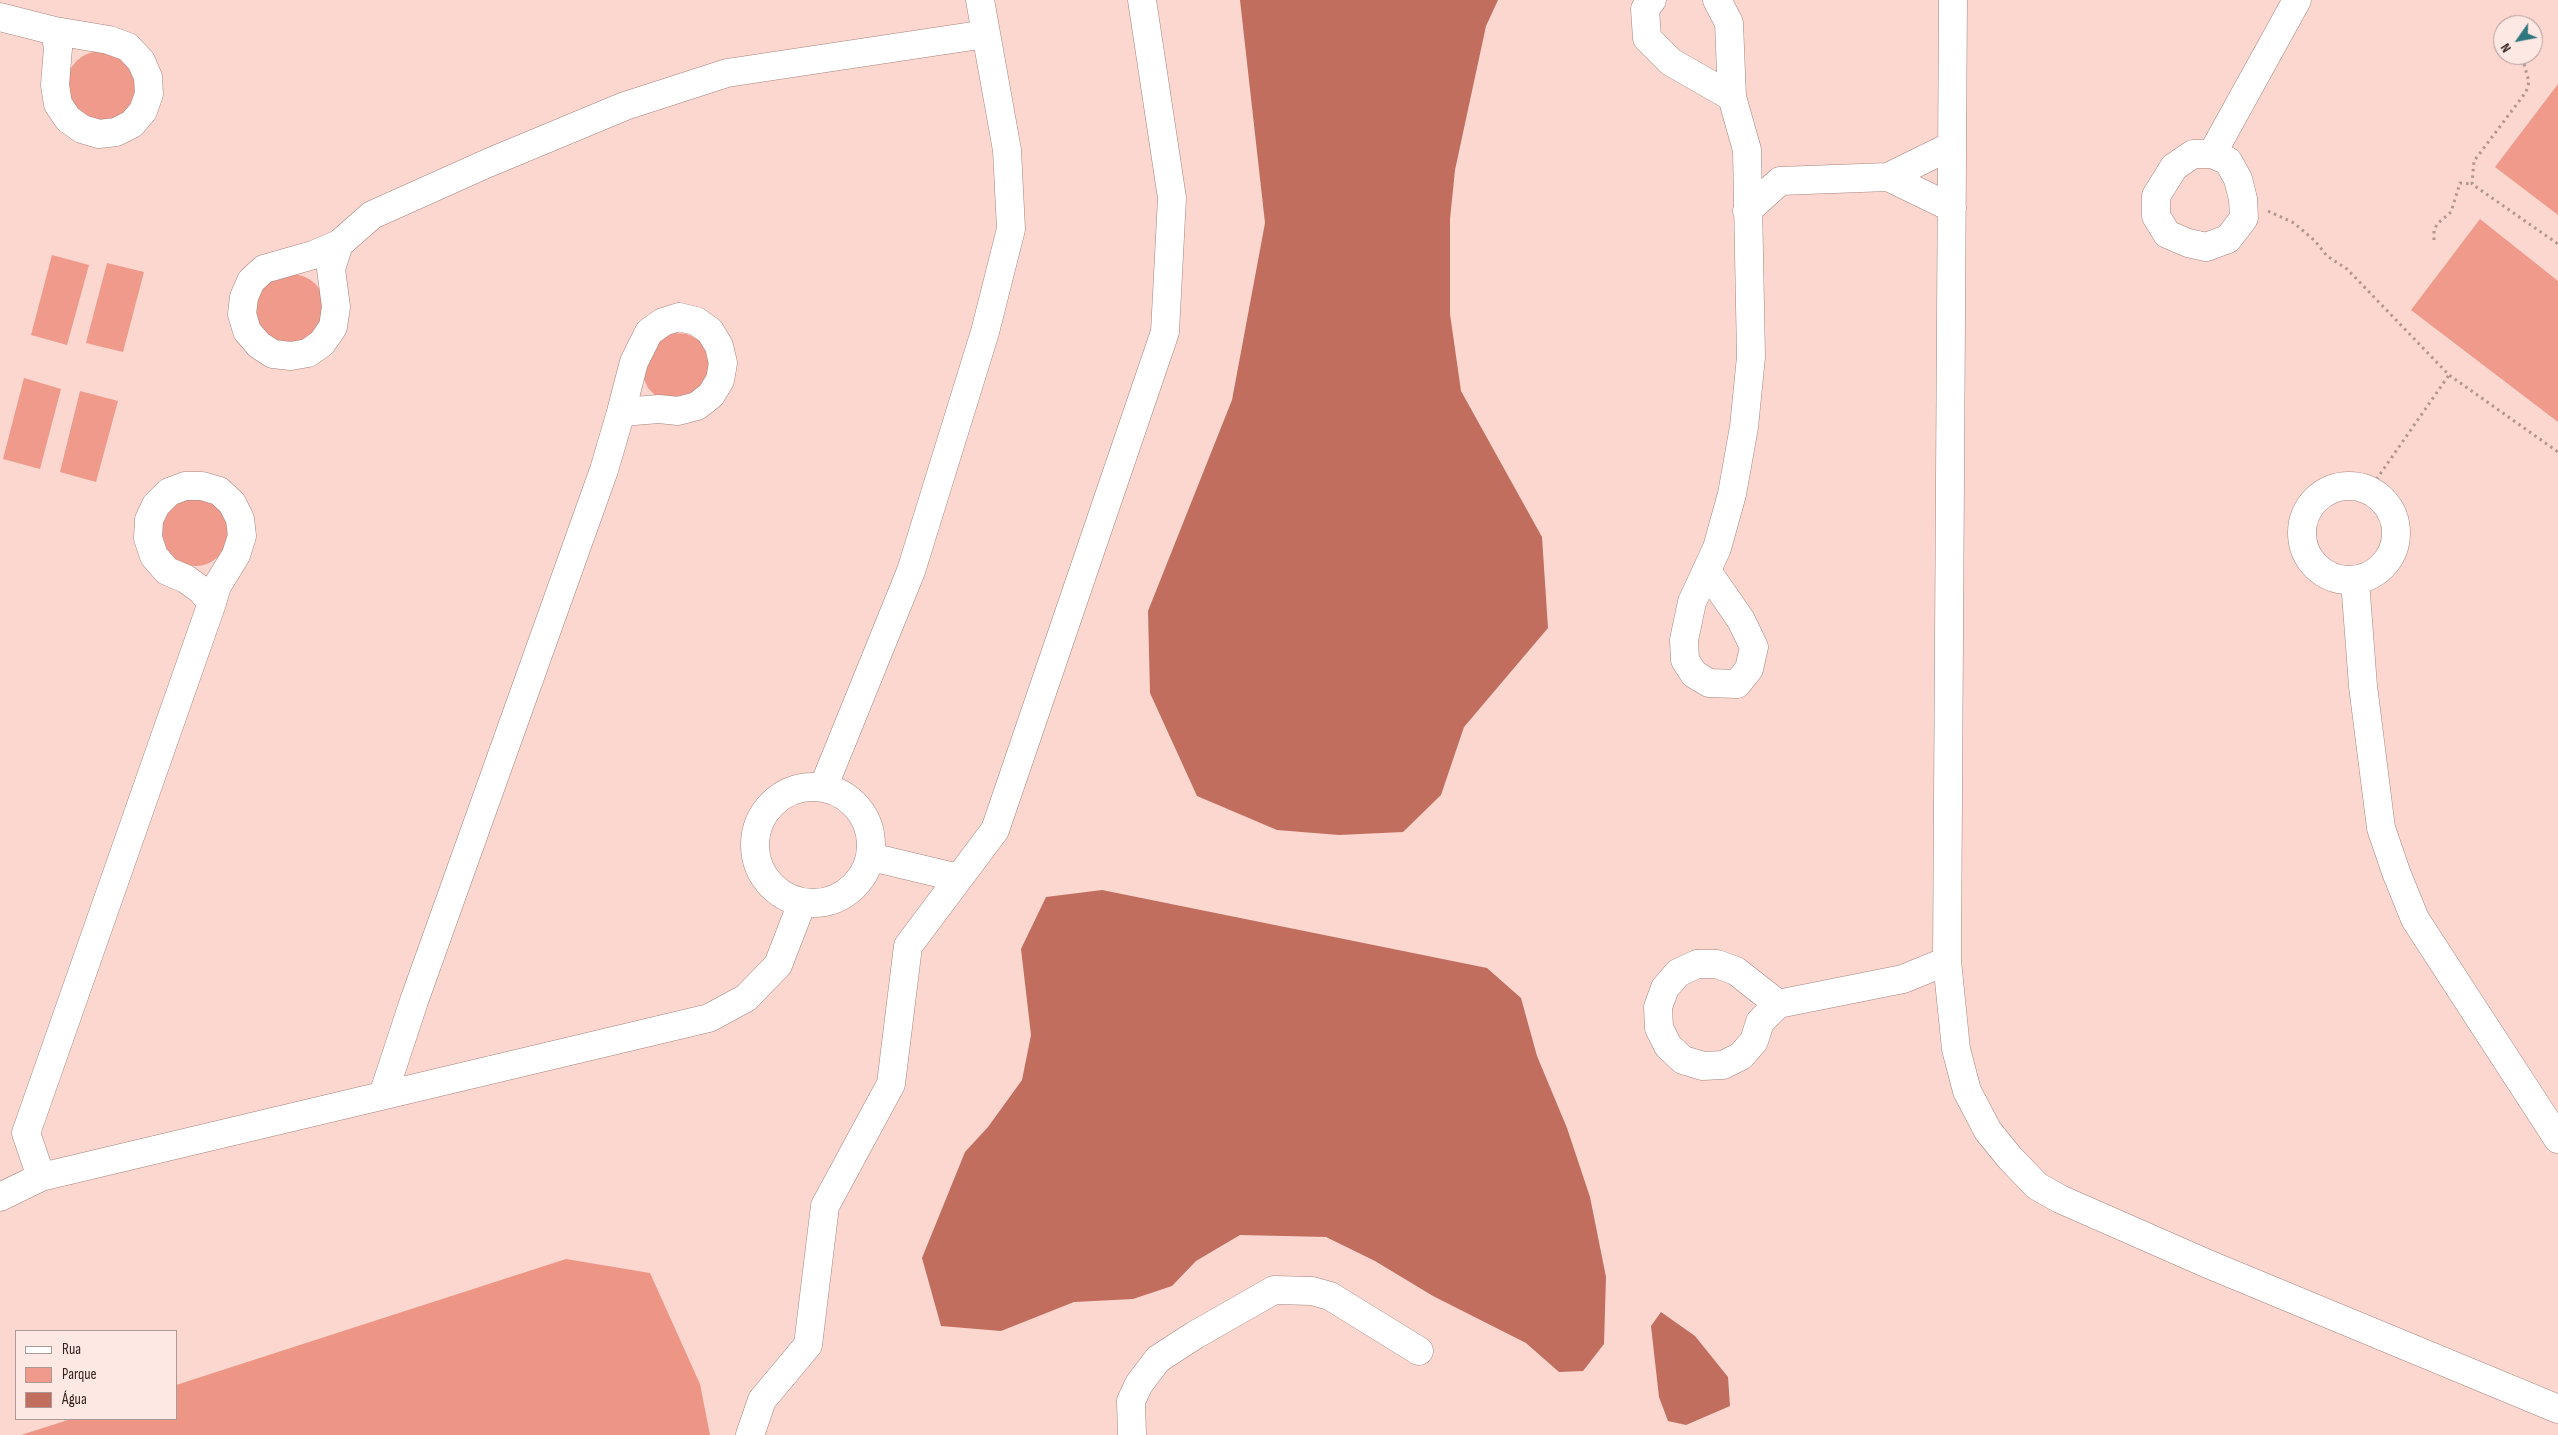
<!DOCTYPE html>
<html>
<head>
<meta charset="utf-8">
<style>
	body { margin:0 }
	#map { position:relative; width:2558px; height:1435px; overflow:hidden; background:#fbd7cf; font-family:"Sofia Sans Condensed",sans-serif }
	canvas { display:block }
	.legend { position:absolute; left:15px; top:1330px; width:162px; height:90px; box-sizing:border-box; background:#fee8e3; border:1px solid #ac9995; margin:0; padding:6px 9px; list-style:none; font-size:15px; color:#302320 }
	.legend li { display:flex; align-items:center; gap:10px; height:25px }
	.legend b { width:25px; border:1px solid #ac9995 }
	.north { position:absolute; left:2493px; top:15px; width:50px; height:50px; box-sizing:border-box; background:#fee8e3; border:1px solid #ac9995; border-radius:50%; rotate:237deg; font-size:14px; font-weight:700; line-height:20px; text-align:center; color:#302320 }
	.north::after { content:''; display:block; margin:auto; width:18px; height:22px; background:#307880; clip-path:polygon(50% 0,100% 100%,50% 72%,0 100%) }
</style>
</head>
<body>
<div id="map">
<canvas width="2558" height="1435"></canvas>
<ul class="legend">
<li><b style="height:6px;background:#fff"></b>Rua</li>
<li><b style="height:14px;background:#ef9a8a"></b>Parque</li>
<li><b style="height:14px;background:#c16e5f"></b>Água</li>
</ul>
<div class="north">N</div>
</div>
<script>
const c = document.querySelector('canvas').getContext('2d');
c.lineJoin = 'round';
function fill(path, color) { c.fillStyle = color; c.fill(path, 'evenodd'); }
const toPath = rows => new Path2D(rows.map(r => 'M' + r).join(''));
function stroke(path, color, width, dash) { c.strokeStyle = color; c.lineWidth = width; c.lineCap = dash ? 'butt' : 'round'; c.setLineDash(dash || []); c.stroke(path); }
fill(toPath([
	'66 86a35 35 0 1 1 70 0a35 35 0 1 1-70 0Z',
	[2558,84,2558,215,2495,167],
	[2480,219,2558,281,2558,422,2411,310],
	[52,255,89,265,67,345,31,335],
	[107,263,144,272,123,352,86,343],
	'256 309a35 35 0 1 1 70 0a35 35 0 1 1-70 0Z',
	[675,333,687,334,699,340,707,348,713,372,692,401,657,397,648,388,643,377,646,353,663,336],
	[24,378,61,389,40,469,3,459],
	[80,391,118,401,96,482,60,472],
	'161 532a34 34 0 1 1 68 0a34 34 0 1 1-68 0Z'
]), '#ef9a8a');
fill(toPath([
	[566,1259,650,1273,700,1384,710,1435,21,1435,71,1419,176,1419,176,1385]
]), '#ee9686');
fill(toPath([
	[1240,0,1498,0,1486,26,1455,170,1450,219,1450,314,1461,391,1542,537,1548,628,1464,727,1441,795,1403,832,1339,835,1277,830,1197,796,1150,693,1148,611,1232,400,1265,223],
	[1102,890,1487,968,1521,998,1537,1056,1567,1128,1590,1197,1606,1277,1604,1344,1583,1371,1559,1372,1526,1343,1433,1296,1375,1261,1326,1237,1240,1235,1196,1261,1172,1286,1133,1299,1074,1302,1001,1331,941,1326,922,1258,965,1152,988,1127,1022,1080,1031,1035,1021,949,1046,897],
	[1661,1312,1695,1336,1728,1377,1730,1406,1686,1425,1668,1421,1659,1397,1651,1326]
]), '#c16e5f');
const minor = toPath([
	[1652,0,1645,9,1647,38,1671,62,1732,97],
	[1953,0,1947,961,1956,1049,1967,1091,1988,1131,2010,1158,2037,1186,2060,1199,2208,1264,2558,1409],
	[0,17,55,31],
	[55,31,109,40,128,47,141,61,148,77,149,94,143,111,132,124,116,132,99,134,82,129,68,119,58,104,55,85,58,48,55,31],
	[2212,154,2228,161,2238,179,2243,199,2244,218,2228,239,2206,247,2188,243,2167,234,2156,216,2156,196,2174,167,2193,154,2212,154,2297,0],
	[1888,177,1952,208],
	[1747,211,1780,181,1888,177,1951,146],
	[339,244,372,215,488,163,625,106,727,73,986,34],
	[339,244,331,269,336,307,333,327,322,343,308,353,291,356,273,354,259,345,247,331,242,314,244,297,251,281,264,269,313,255,339,244],
	[679,317,696,321,710,331,719,346,723,363,720,380,711,395,697,406,678,411,659,409,621,412,634,362,649,332,663,322,679,317],
	[185,486,202,486,219,491,232,503,240,519,242,536,236,555,217,586,212,603,201,590,186,579,167,571,154,556,148,538,149,520,156,505,169,492,185,486],
	'2302 533a47 47 0 1 1 94 0a47 47 0 1 1-94 0Z',
	[1707,571,1741,620,1754,647,1749,669,1737,684,1709,683,1694,674,1685,660,1684,640,1692,602,1717,548,1732,494,1744,427,1751,357,1747,150,1732,97,1729,23,1717,0],
	[2355,581,2363,686,2381,828,2396,872,2415,919,2558,1139],
	'755 845a58 58 0 1 1 116 0a58 58 0 1 1-116 0Z',
	[823,788,911,571,985,332,1011,229,1007,150,980,0],
	[871,857,959,878],
	[1697,964,1717,964,1736,971,1778,1004,1760,1022,1754,1041,1741,1056,1723,1065,1703,1066,1683,1060,1668,1046,1659,1028,1658,1007,1665,988,1678,973,1697,964],
	[1778,1004,1903,979,1947,961],
	[383,1095,414,1001,604,470,621,412],
	[41,1177,26,1133,212,603],
	[0,1197,41,1177,709,1018,746,998,778,965,802,903],
	[750,1435,762,1400,808,1345,825,1206,891,1084,908,946,995,830,1165,332,1172,198,1142,0],
	[1132,1435,1131,1401,1139,1384,1158,1359,1195,1335,1274,1290,1312,1291,1330,1296,1419,1351]
]);
stroke(minor, '#a5837d', 29);
stroke(toPath([
	[2524,64,2529,82,2526,92,2474,161,2472,184,2558,244],
	[2268,211,2294,223,2315,241,2327,256,2347,269,2449,375,2558,452],
	[2434,240,2434,231,2437,224,2451,212,2460,183,2472,184],
	[2369,490,2449,375]
]), '#b29690', 3, [2.5, 4]);
stroke(minor, '#fff', 28);
</script>
</body>
</html>
